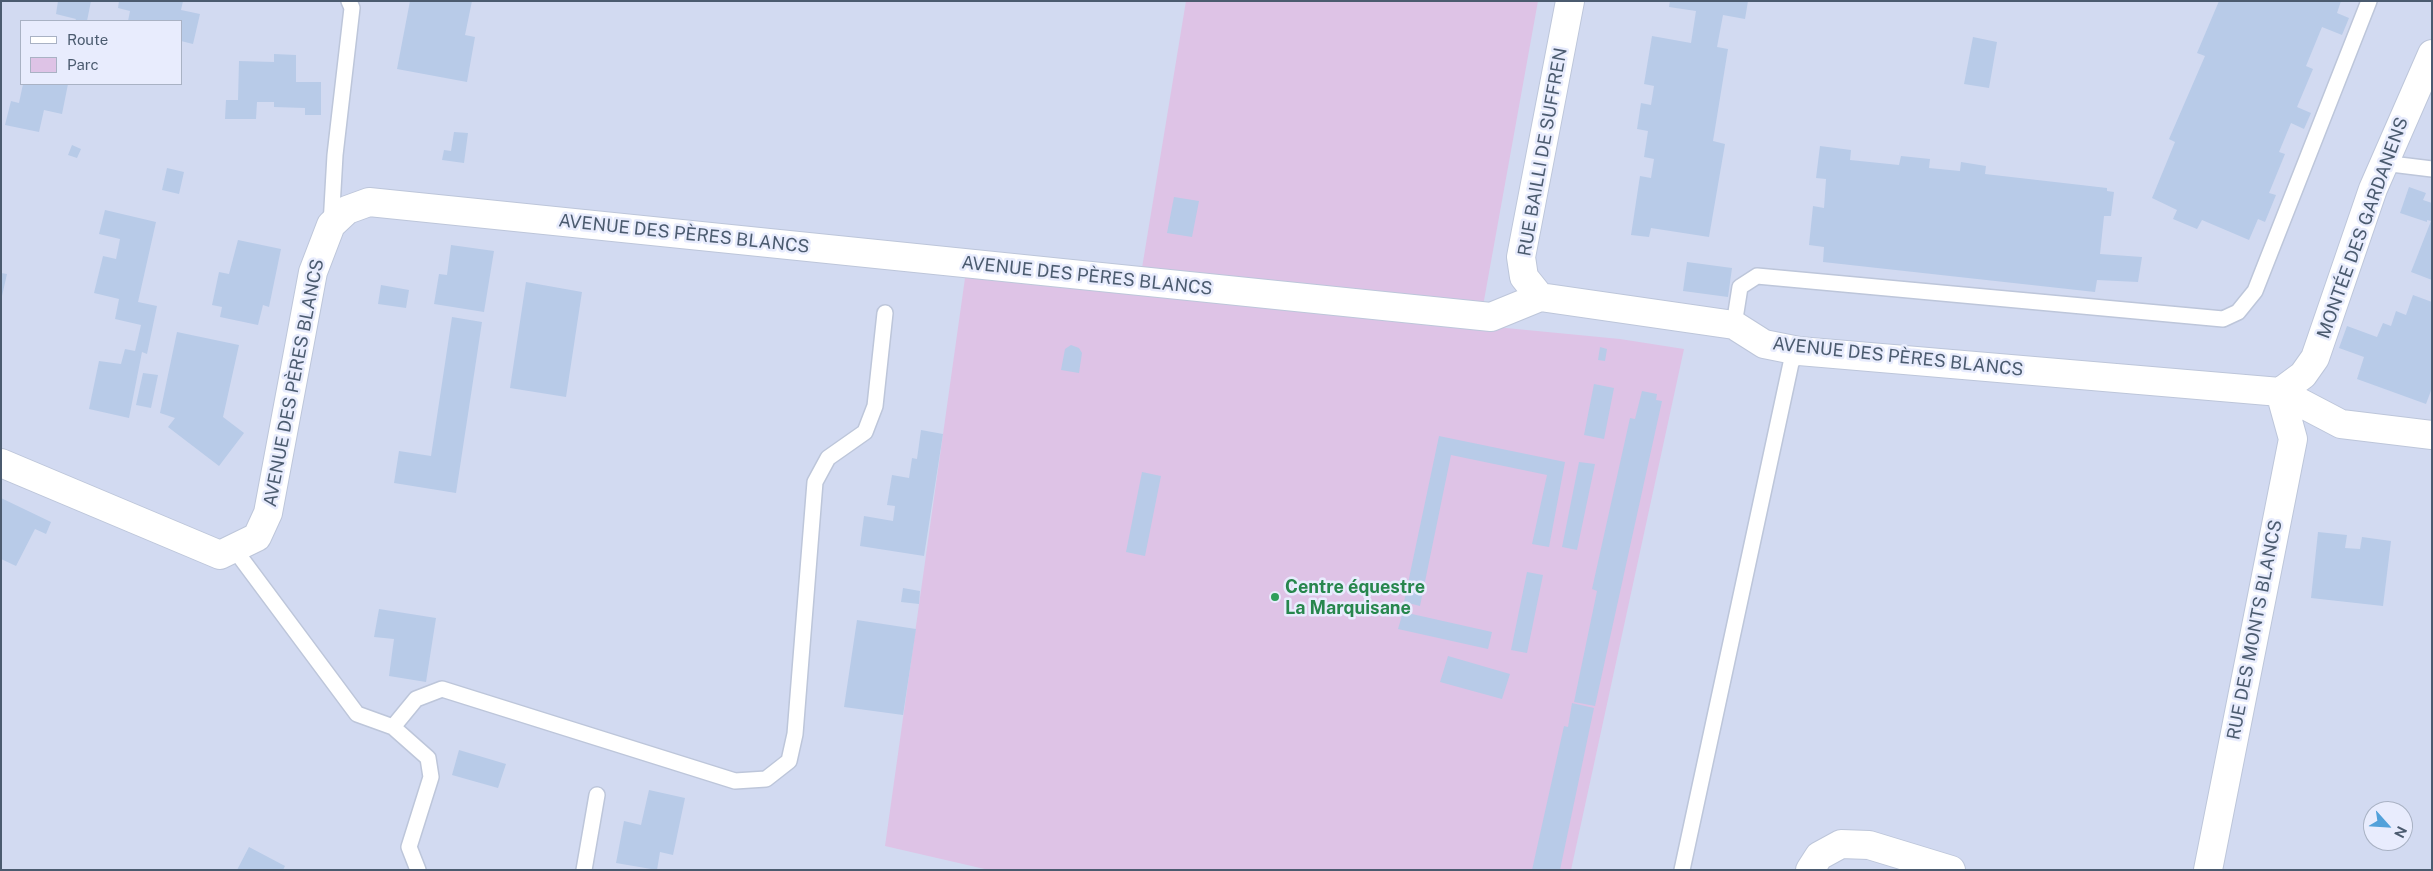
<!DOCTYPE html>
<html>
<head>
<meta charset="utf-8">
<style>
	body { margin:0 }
	#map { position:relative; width:2433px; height:871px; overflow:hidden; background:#e3e7fa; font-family:"Public Sans",sans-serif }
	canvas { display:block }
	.frame { position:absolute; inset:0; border:2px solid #4b5b6f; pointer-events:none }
	.legend { position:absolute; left:20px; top:20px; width:162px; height:65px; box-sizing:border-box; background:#e8ecfd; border:1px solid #a9b2c4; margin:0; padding:6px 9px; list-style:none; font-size:15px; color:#4b5b6f }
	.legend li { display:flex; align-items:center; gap:10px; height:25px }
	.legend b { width:25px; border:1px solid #a9b2c4 }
	.north { position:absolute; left:2363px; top:801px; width:50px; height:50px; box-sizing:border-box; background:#e8ecfd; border:1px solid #a9b2c4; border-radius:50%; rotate:116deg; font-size:14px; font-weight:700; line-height:20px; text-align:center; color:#4b5b6f }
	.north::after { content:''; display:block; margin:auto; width:18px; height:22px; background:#52a1da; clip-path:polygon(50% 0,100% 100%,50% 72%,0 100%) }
</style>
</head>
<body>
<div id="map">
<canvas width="2433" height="871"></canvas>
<div class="frame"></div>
<ul class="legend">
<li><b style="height:6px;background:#fff"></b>Route</li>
<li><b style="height:14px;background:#dec3e6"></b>Parc</li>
</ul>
<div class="north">N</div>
</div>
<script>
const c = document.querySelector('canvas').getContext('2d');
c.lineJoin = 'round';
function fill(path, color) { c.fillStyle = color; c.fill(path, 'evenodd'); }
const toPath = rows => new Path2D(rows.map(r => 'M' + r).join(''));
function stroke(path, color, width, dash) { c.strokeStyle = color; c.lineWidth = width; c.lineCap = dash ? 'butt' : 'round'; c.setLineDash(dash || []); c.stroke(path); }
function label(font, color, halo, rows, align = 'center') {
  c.font = font + ' "Public Sans",sans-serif'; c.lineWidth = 5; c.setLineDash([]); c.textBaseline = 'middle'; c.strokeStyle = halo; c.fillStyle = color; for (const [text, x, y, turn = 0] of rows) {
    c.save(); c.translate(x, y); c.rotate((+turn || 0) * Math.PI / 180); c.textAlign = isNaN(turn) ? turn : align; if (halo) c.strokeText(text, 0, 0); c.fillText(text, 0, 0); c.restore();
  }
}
fill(toPath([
	[1,1,2432,1,2432,870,1,870],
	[21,21,181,21,181,84,21,84],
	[2373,811,2403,811,2403,841,2373,841]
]), '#d2daf1');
fill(toPath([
	[1186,1,1538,1,1483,306,1141,274],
	[966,271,1454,323,1620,339,1684,349,1571,870,989,870,885,846]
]), '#dec3e6');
fill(toPath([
	[58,1,91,1,87,21,75,21,76,19,56,14],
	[119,1,183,1,181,10,200,14,193,44,181,41,181,21,128,21,130,11,118,8],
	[410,1,472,1,465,35,475,37,467,82,397,69],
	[1670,1,1748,1,1745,19,1723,15,1717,47,1728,49,1713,141,1725,144,1709,237,1651,228,1649,237,1631,235,1640,176,1651,178,1654,159,1644,157,1648,131,1637,129,1641,103,1651,105,1654,86,1644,84,1652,36,1691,43,1696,11,1669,7],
	[2219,1,2341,1,2337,13,2349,18,2342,35,2322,27,2306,66,2313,69,2297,107,2311,113,2304,129,2291,123,2279,152,2285,154,2269,193,2276,195,2265,222,2258,219,2249,240,2202,220,2197,229,2173,219,2177,210,2152,198,2175,142,2169,139,2205,56,2197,53],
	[1973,37,1997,42,1989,88,1964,84],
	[274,54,296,55,296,82,321,82,321,115,305,115,305,108,274,107,274,102,257,102,256,119,225,119,226,100,238,100,239,61,274,62],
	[23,84,68,84,62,114,44,110,39,132,5,125,11,101,19,103],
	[454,132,468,133,464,163,442,160,444,150,451,151],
	[72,145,81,149,77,158,68,155],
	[1820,146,1851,150,1850,160,1899,165,1901,156,1930,159,1929,168,1960,171,1961,162,1986,166,1985,174,2107,188,2107,191,2114,192,2111,216,2104,216,2100,254,2142,257,2138,282,2097,280,2095,292,1823,262,1824,247,1809,245,1813,206,1824,208,1826,179,1816,178],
	[167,168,184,172,179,194,162,190],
	[2409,187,2426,193,2423,200,2432,203,2432,280,2411,272,2431,221,2427,220,2427,222,2400,213],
	[1174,197,1199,201,1192,237,1167,233],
	[105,210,156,222,138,302,157,306,147,354,142,352,129,418,89,409,99,361,121,364,125,349,135,351,141,325,115,319,119,299,94,293,103,256,116,259,120,239,99,234],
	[238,240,281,249,269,307,263,305,258,325,220,317,222,307,212,305,219,272,229,274],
	[451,245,494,251,484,312,434,304,439,274,447,275],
	[1687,262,1732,268,1728,297,1683,291],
	[1,273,7,274,2,296,1,296],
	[526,282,582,292,566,397,510,388],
	[381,285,409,290,406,308,378,304],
	[2413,295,2432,302,2432,388,2426,404,2357,379,2364,357,2339,348,2347,326,2377,337,2383,323,2391,326,2396,311,2406,315],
	[452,317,482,322,456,493,394,483,399,451,431,456],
	[177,332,239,345,223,417,244,433,219,466,168,427,175,418,160,413],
	[1071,345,1079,348,1082,353,1079,373,1061,370,1065,349],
	[1600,347,1607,349,1605,361,1598,360],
	[143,373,158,375,151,408,136,405],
	[1594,384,1614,388,1604,439,1584,435],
	[1642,391,1657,394,1656,400,1662,401,1595,706,1574,702,1597,591,1592,589,1630,418,1635,419],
	[921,430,943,434,924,556,860,546,864,516,893,521,895,506,887,505,892,475,909,478,912,458,917,459],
	[1439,436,1565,462,1549,547,1532,544,1547,475,1451,455,1420,606,1404,602],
	[1579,462,1595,464,1577,550,1562,547],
	[1142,472,1161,476,1145,556,1126,552],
	[1,498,51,522,46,534,35,529,16,566,1,559],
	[2318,532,2347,535,2345,548,2360,549,2362,537,2391,541,2383,606,2311,598],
	[1527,572,1543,575,1527,653,1511,650],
	[903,588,920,591,919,604,901,602],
	[379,609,436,618,426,682,389,676,394,639,374,637],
	[1403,612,1492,632,1488,649,1398,629],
	[857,620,916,629,903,715,844,707],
	[1448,656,1510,674,1502,699,1440,682],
	[1572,703,1594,708,1560,870,1532,870,1564,726,1568,727],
	[459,750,506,764,498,788,452,775],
	[649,790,685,798,673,855,660,852,657,870,616,863,624,821,641,825],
	[249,847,285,866,283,870,237,870]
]), '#b8cbe8');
const lane = toPath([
	[2383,163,2432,169],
	[331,225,335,155,352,8,349,1],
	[1734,325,1740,287,1757,276,2223,319,2238,312,2255,291,2369,1],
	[235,550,357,714,393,727,428,758,431,777,409,847,418,870],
	[393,727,416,699,442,689,735,781,766,779,789,761,795,734,815,482,828,458,865,432,875,406,885,313],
	[584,870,597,795],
	[1682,870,1791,363,1799,351]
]);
const street = toPath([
	[1540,297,1524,277,1521,257,1570,1],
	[2280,392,2303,375,2315,358,2373,189,2432,54],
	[1,463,220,555,257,537,268,513,313,272,331,225,347,210,369,202,1491,317,1540,297,1734,325,1764,344,1799,351,2280,392,2341,424,2432,435],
	[1810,870,1819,856,1841,844,1869,845,1951,870],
	[2208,870,2293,439,2280,392]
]);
stroke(lane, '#bdc6da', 18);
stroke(street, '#bdc6da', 30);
stroke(lane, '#fff', 15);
stroke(street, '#fff', 28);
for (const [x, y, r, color] of [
	[1275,597,5,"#2e9e5b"]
]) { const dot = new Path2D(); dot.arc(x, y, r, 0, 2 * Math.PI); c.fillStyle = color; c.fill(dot); stroke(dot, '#e8ecfd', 2); }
label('18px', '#4b5b6f', '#e8ecfd', [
	["RUE BAILLI DE SUFFREN",1543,152,-80],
	["MONTÉE DES GARDANENS",2363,228,-70],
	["AVENUE DES PÈRES BLANCS",684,234,6],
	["AVENUE DES PÈRES BLANCS",1087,276,6],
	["AVENUE DES PÈRES BLANCS",1898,357,6],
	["AVENUE DES PÈRES BLANCS",294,383,-79],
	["RUE DES MONTS BLANCS",2255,630,-79]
]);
label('bold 18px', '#27864d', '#e8ecfd', [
	["Centre équestre",1285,587],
	["La Marquisane",1285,608]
], 'left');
</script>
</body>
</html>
